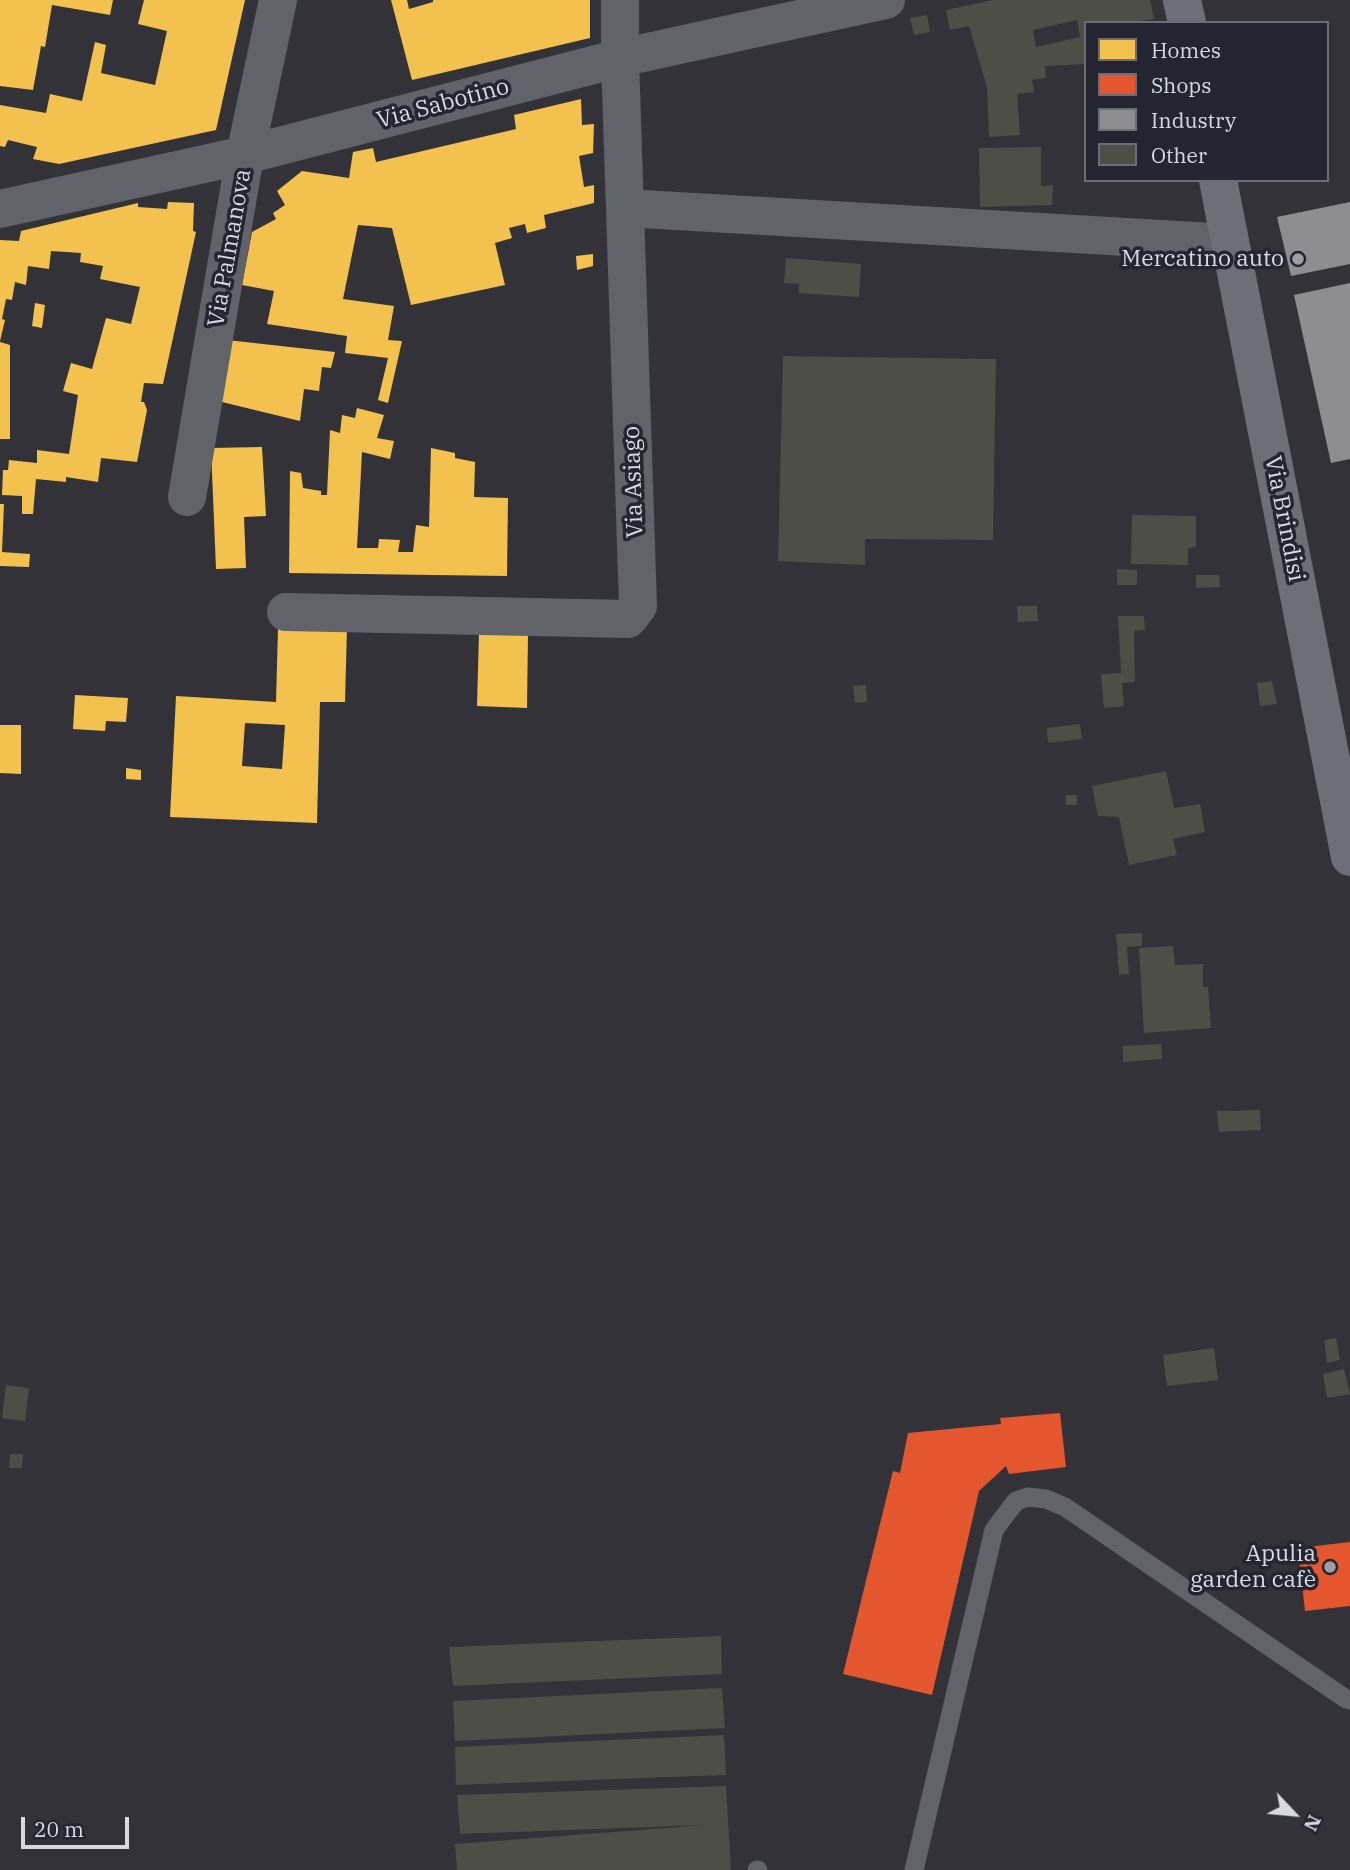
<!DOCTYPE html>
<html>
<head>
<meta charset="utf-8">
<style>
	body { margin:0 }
	#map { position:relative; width:1350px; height:1870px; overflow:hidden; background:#323238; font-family:"IBM Plex Serif",serif }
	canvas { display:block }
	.legend { position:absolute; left:1084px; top:21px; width:245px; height:161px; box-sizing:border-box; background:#252532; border:2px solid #6d6d78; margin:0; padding:9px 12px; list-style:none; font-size:21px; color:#d8d9e1 }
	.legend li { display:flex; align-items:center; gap:14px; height:35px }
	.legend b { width:35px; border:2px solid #6d6d78 }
	.north { position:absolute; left:1259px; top:1779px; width:70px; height:70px; -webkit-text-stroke:5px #252532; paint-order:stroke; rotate:116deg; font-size:19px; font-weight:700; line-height:28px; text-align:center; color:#d8d9e1 }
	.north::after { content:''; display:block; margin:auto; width:24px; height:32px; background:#d8d9e1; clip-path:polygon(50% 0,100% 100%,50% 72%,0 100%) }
	.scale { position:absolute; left:21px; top:1817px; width:108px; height:32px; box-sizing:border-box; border:4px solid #d8d9e1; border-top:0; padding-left:9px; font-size:21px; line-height:24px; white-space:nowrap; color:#d8d9e1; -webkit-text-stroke:5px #252532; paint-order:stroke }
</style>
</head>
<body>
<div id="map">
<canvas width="1350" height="1870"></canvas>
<ul class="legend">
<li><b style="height:19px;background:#f2c14e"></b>Homes</li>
<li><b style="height:19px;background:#e4572e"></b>Shops</li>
<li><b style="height:19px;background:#8d8d92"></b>Industry</li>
<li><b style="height:19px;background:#4d4e45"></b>Other</li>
</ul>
<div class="north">N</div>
<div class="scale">20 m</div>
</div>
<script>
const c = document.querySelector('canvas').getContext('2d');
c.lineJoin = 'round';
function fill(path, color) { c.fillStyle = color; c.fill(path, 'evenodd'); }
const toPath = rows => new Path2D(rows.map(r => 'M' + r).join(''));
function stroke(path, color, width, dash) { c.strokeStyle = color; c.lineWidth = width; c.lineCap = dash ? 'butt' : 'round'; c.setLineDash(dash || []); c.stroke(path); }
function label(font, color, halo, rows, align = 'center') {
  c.font = font + ' "IBM Plex Serif",serif'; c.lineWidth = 7; c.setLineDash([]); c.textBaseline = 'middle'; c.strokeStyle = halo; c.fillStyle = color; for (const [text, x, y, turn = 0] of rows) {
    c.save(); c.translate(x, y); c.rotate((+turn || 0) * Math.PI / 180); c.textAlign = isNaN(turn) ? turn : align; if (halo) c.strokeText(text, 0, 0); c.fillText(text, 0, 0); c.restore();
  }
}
fill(toPath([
	[0,0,113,0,110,15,52,5,45,47,41,46,33,90,0,86],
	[144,0,245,0,216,130,59,164,33,159,37,147,8,140,5,147,0,146,0,105,46,113,50,94,82,101,95,42,106,45,101,73,155,85,167,31,138,24],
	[391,0,407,0,409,9,433,2,433,0,590,0,590,38,412,80],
	[581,99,582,125,594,124,593,153,579,156,584,187,594,185,594,203,544,215,546,228,527,233,525,224,509,228,512,238,495,243,505,285,411,305,392,228,358,225,343,299,394,306,388,340,402,341,388,403,378,400,388,358,345,353,347,336,267,324,274,291,242,285,252,232,276,219,273,213,285,205,277,191,302,171,349,178,353,152,373,148,376,162,516,129,514,115],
	[168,202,194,203,193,231,196,232,163,384,144,383,141,402,144,402,147,410,137,462,101,458,98,482,66,477,66,482,36,479,33,514,22,514,22,496,2,495,3,470,8,470,9,460,37,463,37,450,69,454,78,395,63,391,71,363,92,369,106,318,131,324,140,287,100,279,103,266,80,262,81,253,51,251,49,269,28,266,26,285,15,282,12,300,6,299,2,319,5,320,0,341,0,240,19,241,21,231,138,203,138,207,167,209],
	[593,254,593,266,577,270,576,256],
	[35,303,45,305,42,328,32,326],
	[227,340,335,352,331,368,322,367,319,391,304,389,300,421,218,401],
	[0,342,10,345,10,439,0,439],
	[357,408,384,415,377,438,394,441,390,459,362,452,357,548,378,548,379,539,400,540,398,552,413,552,416,525,429,527,431,448,455,453,455,458,475,462,474,497,508,498,507,576,289,573,290,471,301,473,303,488,321,491,321,495,327,495,330,430,340,433,342,415,355,418],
	[262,447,266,516,244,517,246,568,216,569,211,448],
	[0,504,4,504,2,552,30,554,29,567,0,566],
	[278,628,347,628,345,702,320,702,317,823,170,817,176,696,276,702],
	[245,723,285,725,282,769,242,766],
	[479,633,528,634,527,708,477,706],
	[75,695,128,698,126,722,106,721,105,731,73,729],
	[0,725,21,725,21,774,0,773],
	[126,768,141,770,141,780,126,779]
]), '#f2c14e');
fill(toPath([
	[1060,1413,1066,1467,1009,1474,1006,1466,979,1491,932,1695,843,1674,893,1471,900,1473,908,1433,1001,1424,1000,1418],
	[1350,1542,1350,1606,1305,1611,1298,1548]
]), '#e4572e');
fill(toPath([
	[1350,202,1350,264,1291,276,1277,217],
	[1350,283,1350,459,1331,463,1294,295]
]), '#8d8d92');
fill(toPath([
	[993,0,1150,0,1154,19,1140,21,1140,23,1086,23,1086,64,1045,66,1046,78,1032,80,1034,92,1017,94,1020,135,989,137,987,87,969,26,950,30,946,10],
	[1077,20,1080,37,1036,47,1033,30],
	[927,15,930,32,914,35,910,18],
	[1041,147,1041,186,1053,185,1052,205,980,207,979,148],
	[786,258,861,264,859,297,799,293,799,284,784,283],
	[783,356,996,359,993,540,865,539,865,565,778,561],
	[1132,515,1196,516,1196,547,1188,548,1188,565,1131,564],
	[1117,569,1137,570,1137,585,1117,585],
	[1196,575,1219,575,1220,587,1196,588],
	[1017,606,1037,606,1038,621,1018,622],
	[1118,616,1144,616,1145,630,1134,631,1135,682,1122,683,1124,706,1104,708,1101,674,1121,673],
	[1272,681,1277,704,1260,706,1257,683],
	[866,685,867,702,855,703,853,686],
	[1080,724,1082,739,1048,743,1047,728],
	[1166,771,1174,808,1200,804,1205,832,1173,839,1177,855,1129,865,1119,817,1098,816,1092,786],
	[1066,795,1077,795,1077,805,1066,805],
	[1142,933,1142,946,1127,947,1129,974,1119,975,1116,934],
	[1173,946,1175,965,1203,964,1203,987,1208,987,1211,1028,1144,1033,1139,948],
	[1161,1044,1162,1059,1123,1062,1123,1046],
	[1260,1110,1261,1130,1219,1132,1217,1111],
	[1336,1338,1340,1360,1327,1363,1324,1340],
	[1214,1348,1218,1380,1167,1386,1163,1355],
	[1344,1369,1350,1394,1327,1398,1323,1374],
	[6,1385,29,1388,25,1421,2,1418],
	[10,1454,23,1454,22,1468,9,1468],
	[721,1636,722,1674,453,1686,449,1647],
	[722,1688,725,1728,455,1741,453,1701],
	[724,1735,726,1775,456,1785,455,1747],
	[726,1786,731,1870,457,1870,455,1844,706,1825,460,1834,457,1795]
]), '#4d4e45');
stroke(toPath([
	[757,1870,758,1870],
	[914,1870,994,1530,1016,1501,1028,1497,1046,1499,1065,1507,1346,1699,1350,1700]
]), '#62626b', 19);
stroke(toPath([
	[625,208,1230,243],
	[0,209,245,155,620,58,886,0],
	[187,497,245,155,278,0],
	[286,612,628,619,638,606,620,58,620,0]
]), '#62626b', 38);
stroke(toPath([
	[1182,0,1187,23],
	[1218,180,1350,857]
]), '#6d6e78', 38);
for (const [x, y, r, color] of [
	[1298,259,7,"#9e9fa6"],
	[1330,1567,7,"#9e9fa6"]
]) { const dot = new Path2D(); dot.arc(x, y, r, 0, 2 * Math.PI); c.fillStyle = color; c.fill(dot); stroke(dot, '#252532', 2.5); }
label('23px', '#d8d9e1', '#252532', [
	["Via Sabotino",443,104,-15],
	["Via Palmanova",230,248,-80],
	["Via Asiago",634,482,-92],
	["Via Brindisi",1284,519,79]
]);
label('23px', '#d8d9e1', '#252532', [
	["Mercatino auto",1284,259],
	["Apulia",1316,1554],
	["garden cafè",1316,1580]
], 'right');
</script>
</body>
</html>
